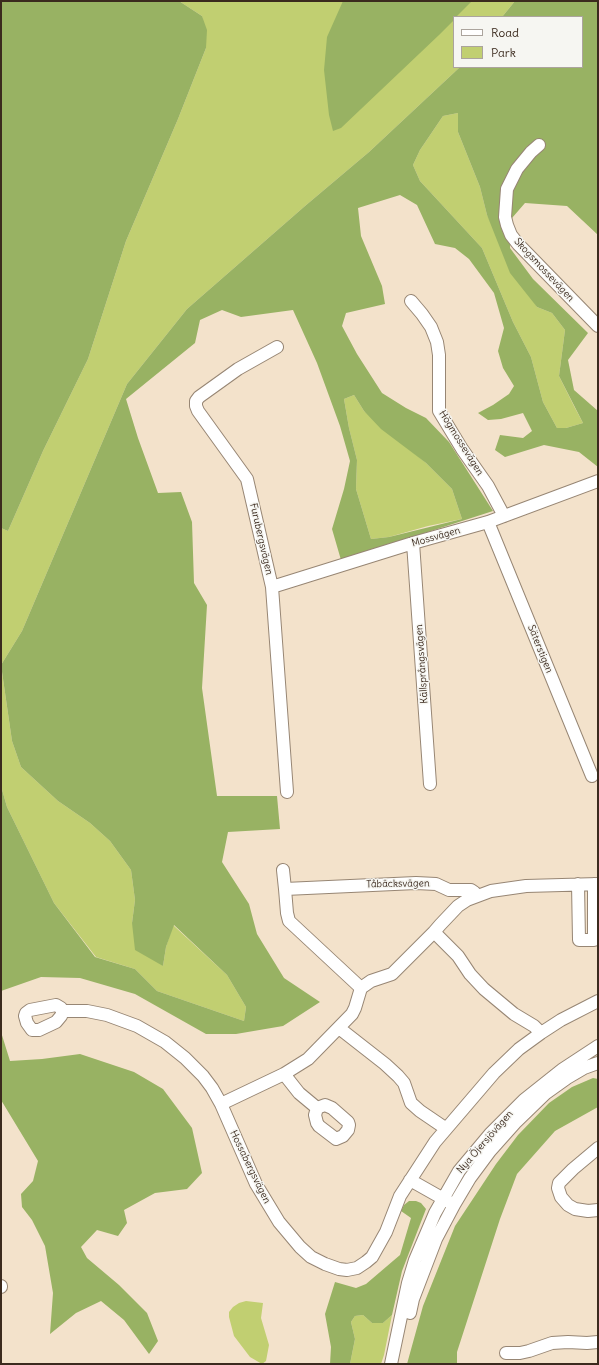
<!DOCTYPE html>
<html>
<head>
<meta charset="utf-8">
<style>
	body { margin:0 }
	#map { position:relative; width:599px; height:1365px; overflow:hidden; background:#f3e2cb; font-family:Delius,sans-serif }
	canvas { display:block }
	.frame { position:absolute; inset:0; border:2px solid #3b2a1e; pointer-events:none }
	.legend { position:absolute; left:453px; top:16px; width:130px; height:52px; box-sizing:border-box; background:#f6f6f2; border:1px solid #aba49d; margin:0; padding:5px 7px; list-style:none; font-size:12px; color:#3b2a1e }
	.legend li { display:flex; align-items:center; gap:8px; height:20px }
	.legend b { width:20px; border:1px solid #aba49d }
</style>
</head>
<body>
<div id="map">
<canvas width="599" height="1365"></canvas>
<div class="frame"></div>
<ul class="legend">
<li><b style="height:5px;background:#fff"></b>Road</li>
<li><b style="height:11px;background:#c1cf71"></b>Park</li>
</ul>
</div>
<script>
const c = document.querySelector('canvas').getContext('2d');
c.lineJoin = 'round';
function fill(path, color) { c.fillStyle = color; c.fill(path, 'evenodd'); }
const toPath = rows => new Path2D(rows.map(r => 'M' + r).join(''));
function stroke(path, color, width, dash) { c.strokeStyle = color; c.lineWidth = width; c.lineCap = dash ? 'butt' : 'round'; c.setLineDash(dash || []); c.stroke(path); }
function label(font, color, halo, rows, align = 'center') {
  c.font = font + ' Delius,sans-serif'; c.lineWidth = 3; c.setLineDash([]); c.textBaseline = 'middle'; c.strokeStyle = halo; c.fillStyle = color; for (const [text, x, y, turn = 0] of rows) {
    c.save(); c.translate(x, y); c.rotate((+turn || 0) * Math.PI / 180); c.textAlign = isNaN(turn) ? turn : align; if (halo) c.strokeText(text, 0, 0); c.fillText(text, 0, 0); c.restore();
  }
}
fill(toPath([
	[179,1,515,1,502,17,454,17,454,67,460,67,369,152,305,206,187,309,127,384,22,631,1,665,12,741,21,767,58,801,90,823,110,841,131,870,135,900,132,923,163,966,166,947,173,925,227,975,246,1007,244,1021,157,991,135,969,96,957,54,903,7,807,1,786,1,528,8,531,43,451,88,359,126,241,178,119,206,48,202,16],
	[458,113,458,132,480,187,487,215,537,307,552,313,565,330,559,376,575,408,583,423,566,428,557,428,543,402,531,357,513,322,482,248,420,181,413,165,420,150,443,116],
	[354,395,364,411,426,463,452,489,462,519,428,526,389,537,371,539,356,489,357,460,349,428,344,399],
	[246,1301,263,1303,261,1318,269,1345,266,1361,262,1364,250,1357,234,1336,229,1317,229,1312,233,1307,239,1303],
	[363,1315,372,1323,383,1323,392,1315,384,1355,381,1364,350,1364,355,1339,351,1322,355,1316]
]), '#c1cf71');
fill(toPath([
	[1,1,179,1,202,16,207,30,206,48,178,119,126,241,88,359,43,451,8,531,1,528],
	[343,1,472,1,456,17,454,17,454,20,439,35,341,128,333,131,329,115,324,70,327,37],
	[515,1,598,1,598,235,567,206,525,203,512,218,510,248,533,279,588,333,568,360,574,390,598,411,598,467,579,452,544,445,505,457,495,450,500,435,523,438,532,431,523,413,501,419,488,420,478,413,493,405,509,394,514,386,503,368,498,351,504,328,494,293,469,259,455,248,435,244,417,205,400,195,358,208,361,236,382,286,385,304,346,313,342,326,357,354,382,393,406,408,426,418,449,442,493,511,341,560,332,529,344,489,350,461,340,426,317,363,293,310,241,317,222,310,200,320,195,343,126,399,138,438,158,493,181,492,192,522,194,583,207,605,202,688,217,796,277,796,280,829,228,832,222,862,249,904,257,934,284,978,320,1002,283,1026,236,1034,206,1034,135,994,80,978,41,977,1,991,1,786,7,807,54,903,95,957,135,969,157,991,244,1021,246,1007,227,975,174,925,166,947,163,966,135,950,132,923,135,900,131,870,110,841,90,823,58,801,21,767,12,741,1,665,22,631,127,384,187,309,305,206,369,152,460,67,582,67,582,17,502,17],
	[458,113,458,132,480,187,487,215,510,273,537,307,552,313,565,330,559,376,583,423,566,428,557,428,543,402,531,357,513,322,482,248,420,181,413,165,420,150,443,116],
	[354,395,364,411,381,429,426,463,452,489,462,519,389,537,371,539,356,489,357,460,349,428,344,399],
	[1,1032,10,1061,42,1059,80,1054,134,1072,163,1089,192,1128,202,1173,187,1189,155,1193,124,1210,127,1223,118,1236,97,1230,81,1247,87,1258,119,1285,147,1313,158,1341,149,1354,124,1320,101,1301,76,1313,50,1334,53,1293,45,1246,32,1220,22,1207,21,1194,33,1181,38,1161,1,1100],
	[593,1078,598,1079,598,1107,555,1131,517,1174,500,1219,457,1352,457,1364,407,1364,423,1306,455,1226,496,1164,518,1135,549,1103,572,1087],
	[409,1201,416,1201,421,1203,426,1209,402,1271,392,1315,383,1323,372,1323,363,1315,355,1316,351,1322,355,1339,350,1364,330,1364,331,1347,325,1314,335,1282,356,1288,366,1284,400,1255,411,1218,401,1211,404,1205]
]), '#98b263');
const minor = toPath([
	[539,145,531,152,517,169,507,189,505,217,507,225,511,235,518,244,598,326],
	[411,301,422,314,431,327,437,342,439,355,439,411,462,449,488,486,504,516],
	[277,347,238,369,199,397,196,401,196,406,198,411,247,479,272,587,287,792],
	[488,522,592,776],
	[413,543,430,784],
	[272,587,413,543,488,522,598,481],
	[283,870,285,889],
	[578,884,579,940,594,940,594,884],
	[434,932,440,925,458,906,467,900,491,891,526,886,598,884],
	[361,988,289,921,287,913,285,889,416,883,436,884,449,890,471,890,474,892,477,895],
	[63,1011,61,1008,56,1005,30,1010,26,1013,25,1016,27,1023,32,1030,39,1030,56,1022,61,1016,63,1011,87,1011,107,1015,137,1026,165,1042,185,1058,203,1076,212,1088,221,1104,256,1184,279,1222,300,1247,311,1257,325,1264,339,1269,347,1270,357,1268,366,1262,372,1257,386,1232,400,1196,435,1142,494,1073,519,1049,541,1033,561,1020,598,1001],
	[339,1028,385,1064,398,1076,404,1083,411,1103,420,1111,445,1128],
	[284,1074,299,1093,317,1108,315,1115,317,1123,319,1126,336,1139,343,1136,348,1130,349,1125,348,1122,332,1108,325,1105,317,1108],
	[221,1104,284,1074,308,1059,352,1014,355,1008,361,988,371,981,392,974,434,932,458,956,470,974,484,989,514,1014,534,1026,541,1033],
	[598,1148,573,1169,559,1183,558,1188,561,1197,568,1205,575,1209,588,1211,598,1210],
	[410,1180,449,1202],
	[1,1286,1,1287],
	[410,1313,413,1299,436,1239,454,1205,470,1178,490,1151,515,1123,546,1093,567,1078,584,1068,598,1063],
	[506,1353,520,1353,529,1351,552,1343,568,1342,587,1343,598,1342],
	[391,1364,408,1283,415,1260,435,1213,459,1171,490,1134,524,1100,563,1069,598,1046]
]);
stroke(minor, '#978674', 14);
stroke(minor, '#fff', 12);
label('10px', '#3b2a1e', '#f6f6f2', [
	["Skogsmossevägen",544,270,47],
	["Högmossevägen",461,443,58],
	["Mossvägen",436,537,-16],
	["Furubergsvägen",261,539,77],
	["Säterstigen",540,649,68],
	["Källsprångsvägen",422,664,-94],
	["Tåbäcksvägen",398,884,-1],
	["Nya Öjersjövägen",485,1142,-49],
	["Hossabergsvägen",250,1167,64]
]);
</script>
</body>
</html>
